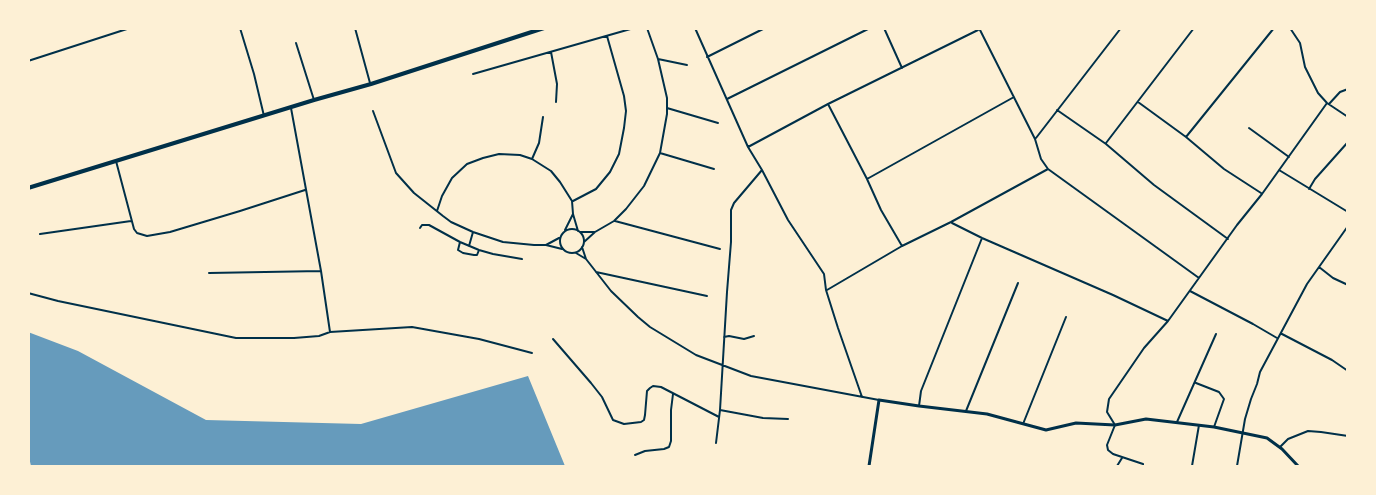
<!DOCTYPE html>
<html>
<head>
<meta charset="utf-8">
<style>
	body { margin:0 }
	#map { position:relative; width:1376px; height:495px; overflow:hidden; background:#fdf0d5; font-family:"Varela Round",sans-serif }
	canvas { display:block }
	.frame { position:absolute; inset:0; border:30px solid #fdf0d5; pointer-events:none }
</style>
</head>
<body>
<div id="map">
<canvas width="1376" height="495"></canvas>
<div class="frame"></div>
</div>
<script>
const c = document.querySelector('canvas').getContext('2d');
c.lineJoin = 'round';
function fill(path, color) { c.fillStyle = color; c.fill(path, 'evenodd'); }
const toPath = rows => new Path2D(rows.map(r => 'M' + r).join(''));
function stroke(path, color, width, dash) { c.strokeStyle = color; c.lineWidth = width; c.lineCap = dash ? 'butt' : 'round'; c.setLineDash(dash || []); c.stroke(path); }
fill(toPath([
	[28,332,78,351,206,420,361,424,528,376,565,466,31,466,28,453]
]), '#669bbc');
stroke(toPath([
	[240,28,254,74,264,116],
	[355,28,370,83],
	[695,28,748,147,762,170,788,220,824,274,826,290,838,328,862,397],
	[884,28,902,68],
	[979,28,1035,139,1041,159,1048,169,1199,278],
	[1290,28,1300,43,1305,67,1318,93,1327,103,1348,117],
	[296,43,314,100],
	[551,52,557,84,556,102],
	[707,57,765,28],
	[658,59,687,65],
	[28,61,130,28],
	[473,74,634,28],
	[727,99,870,28],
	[1138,102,1186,137,1224,169,1261,193],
	[828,104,867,179,881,210,902,246],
	[1329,104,1340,92,1348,89],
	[291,108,321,271,330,332],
	[667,108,718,123],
	[1057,110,1106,144,1154,185,1228,239],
	[373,111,396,173,414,193,443,216,451,222,473,232,503,242,534,245,546,245,562,249],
	[1249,128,1289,157],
	[1186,137,1274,28],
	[1036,138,1121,28],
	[1106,143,1194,28],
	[748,147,828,104,978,30],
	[660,153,714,169],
	[532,159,539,143,543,117],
	[116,161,134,229,137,233,147,236,170,232,240,211,305,190],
	[1279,170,1348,212],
	[867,179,1014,97],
	[1309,189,1315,179,1348,142],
	[573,201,596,189,610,172,619,154,624,128,626,111,624,96,607,36],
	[437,211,442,196,452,178,467,164,483,158,499,154,520,155,532,159,551,171,560,182,572,201,573,214,578,231],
	[615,221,720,249],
	[952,223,982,238,1113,295,1168,321],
	[420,228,422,225,429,225,460,242,479,250,493,254,522,259],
	'560 241a12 12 0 1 1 24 0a12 12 0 1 1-24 0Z',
	[565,230,573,214],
	[580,232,595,232],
	[40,234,131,221],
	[460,242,458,250,463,253,474,255,477,255,479,250],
	[584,242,595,232,614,221,626,209,644,186,660,153,667,114,667,98,658,59,647,28],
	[546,245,559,238],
	[469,246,473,232],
	[582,247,586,259,611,291,638,317,650,327,696,355,751,376,879,400],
	[576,253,586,259],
	[1319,267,1333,278,1348,285],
	[596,272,707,296],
	[209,273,321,271],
	[827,290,902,246,951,222,1048,169],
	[1190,291,1253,324,1277,338],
	[28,293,58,301,236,338,294,338,319,336,330,332,412,327,479,339,532,353],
	[1282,334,1332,360,1348,371],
	[724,337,729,336,744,339,754,336],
	[553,339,591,383,602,397,613,420,624,424,641,422,644,420,645,415,647,391,650,388,653,386,661,387,719,417],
	[1196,383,1219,392,1224,399,1214,427],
	[919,406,921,391,982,238],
	[720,410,763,418,788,419],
	[966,411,1018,283],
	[1177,422,1216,334],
	[1023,424,1066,317],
	[716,443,720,410,727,292,731,242,731,210,734,203,762,170],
	[1280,447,1288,439,1308,431,1321,432,1348,436],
	[635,455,645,451,664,449,669,447,671,441,671,410,673,394],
	[1117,466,1122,458],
	[1143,466,1143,464,1113,454,1108,450,1107,445,1115,425,1107,412,1109,399,1144,348,1168,321,1237,225,1262,194,1327,103],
	[1192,466,1199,425],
	[1237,466,1245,419,1251,399,1257,384,1260,372,1307,284,1348,226]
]), '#003049', 2);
stroke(toPath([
	[869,466,879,400,919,406,987,414,1046,430,1076,423,1115,425,1146,419,1214,427,1267,438,1282,449,1298,466]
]), '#003049', 3);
stroke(toPath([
	[28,188,314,100,371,84,544,28]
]), '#003049', 4);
</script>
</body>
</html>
